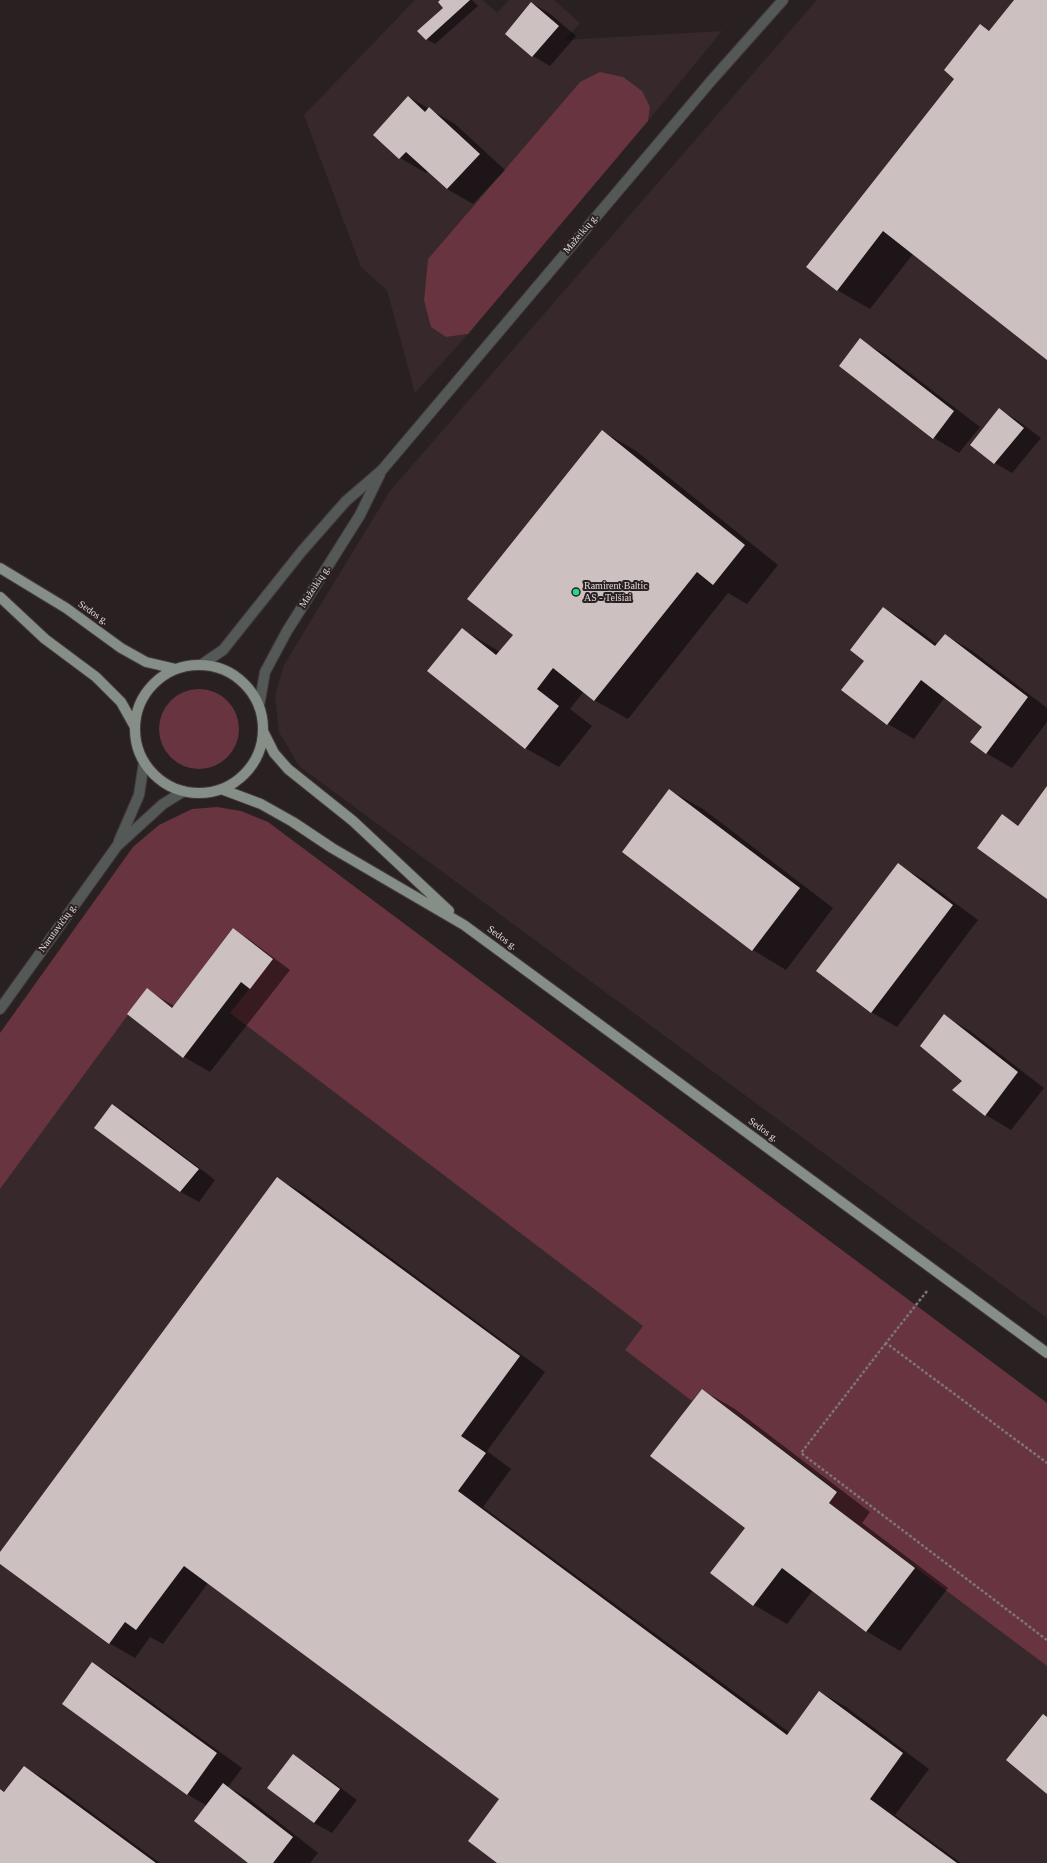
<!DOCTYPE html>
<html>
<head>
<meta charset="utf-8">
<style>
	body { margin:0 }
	canvas { display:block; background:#292021 }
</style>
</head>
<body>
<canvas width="1047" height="1863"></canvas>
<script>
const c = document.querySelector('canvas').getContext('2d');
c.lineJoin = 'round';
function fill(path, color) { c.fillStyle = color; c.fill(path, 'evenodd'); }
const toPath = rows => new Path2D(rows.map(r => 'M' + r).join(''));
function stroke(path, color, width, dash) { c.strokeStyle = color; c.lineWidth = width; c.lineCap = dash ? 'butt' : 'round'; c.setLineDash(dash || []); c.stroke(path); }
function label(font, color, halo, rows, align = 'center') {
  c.font = font + ' "Times New Roman",serif'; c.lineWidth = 4; c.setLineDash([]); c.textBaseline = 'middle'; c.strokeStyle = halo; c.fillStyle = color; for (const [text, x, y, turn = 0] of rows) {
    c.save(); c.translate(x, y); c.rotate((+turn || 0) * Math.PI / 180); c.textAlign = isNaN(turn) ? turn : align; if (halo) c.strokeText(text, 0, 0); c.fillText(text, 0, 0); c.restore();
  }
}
fill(toPath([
	[415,0,483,0,497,13,509,0,554,0,580,23,565,40,722,31,648,121,650,107,580,82,428,259,424,300,446,337,468,334,415,393,387,290,361,267,304,115],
	[817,0,1047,0,1047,1318,299,766,279,732,275,696,284,665,390,491],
	[233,928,273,959,231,1013,644,1326,625,1350,692,1401,702,1389,837,1492,829,1503,1047,1666,1047,1863,0,1863,0,1189,147,988,172,1007]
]), '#37282b');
fill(toPath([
	[600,72,623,77,642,91,650,107,648,121,468,334,446,337,431,327,424,300,428,259,580,82],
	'159 729a40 40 0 1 1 80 0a40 40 0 1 1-80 0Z',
	[217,807,241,811,268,822,1047,1403,1047,1666,829,1503,837,1491,702,1389,692,1401,625,1350,643,1326,230,1013,273,959,233,928,172,1008,147,989,0,1189,0,1033,133,847,159,825,192,809]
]), '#67343f');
fill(toPath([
	[441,0,472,0,478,6,435,44,426,39,445,8],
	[1015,0,1047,0,1047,359,913,254,870,309,837,290,956,78,980,25,990,31],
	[532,3,549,13,576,36,550,66,533,56,506,33],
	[409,97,455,124,505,170,473,204,447,189,428,171,426,173,400,158,374,135],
	[860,340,886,355,980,427,959,453,934,438],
	[1000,410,1017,420,1041,438,1012,473,995,463,972,445],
	[602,431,636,451,778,565,747,604,728,593,628,719,594,700,584,691,570,709,592,726,559,767,525,748,462,629,500,652,514,635],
	[883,608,909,623,938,645,945,635,971,650,1047,708,1047,722,1012,768,986,753,983,727,945,697,914,739,888,724,843,690,865,660],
	[669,790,703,809,833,908,786,970,753,950,623,851],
	[899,865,924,880,978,920,897,1027,871,1012],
	[233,929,250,940,290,970,210,1072,184,1057,128,1014,147,990,174,1006],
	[944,1016,970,1031,1044,1088,1011,1130,986,1115,964,1081],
	[112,1105,130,1115,215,1180,199,1202,181,1192,95,1127],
	[277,1178,303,1193,545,1372,487,1451,511,1469,483,1507,790,1733,820,1692,846,1707,929,1769,895,1815,961,1863,499,1863,501,1798,208,1583,163,1644,150,1637,135,1658,109,1643,0,1562,0,1553],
	[702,1390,735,1409,870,1512,862,1523,948,1588,900,1651,866,1631,813,1590,787,1624,754,1605,746,1528],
	[93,1664,119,1679,242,1768,228,1787,249,1799,318,1853,310,1863,249,1863,207,1806,187,1794],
	[293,1756,311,1766,357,1800,332,1833,314,1823,269,1788],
	[24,1767,50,1782,160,1863,0,1863,0,1789,6,1792]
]), '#0007');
fill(toPath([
	[440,0,470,0,426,40,417,31,443,8,438,2],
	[1014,0,1047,0,1047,360,883,231,837,291,806,267,954,79,944,70,980,24,989,31],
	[531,2,559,26,532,57,505,34],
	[408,96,425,112,429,107,480,154,447,189,406,152,399,159,373,135],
	[860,338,954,411,933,439,839,366],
	[999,408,1024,428,994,464,970,445],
	[602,430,745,545,713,585,697,572,594,701,553,668,537,689,559,706,525,749,427,671,462,628,496,655,513,635,467,599],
	[883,607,935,646,945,634,1028,697,986,754,970,742,982,727,921,680,887,725,841,690,864,661,850,650],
	[1047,786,1047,899,977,848,1002,814,1018,826],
	[669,789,800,888,752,951,622,852],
	[898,863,953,905,871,1013,816,971],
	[233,928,273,959,250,989,241,982,183,1058,127,1014,147,988,172,1008],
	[944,1014,1018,1072,985,1116,952,1090,962,1081,920,1046],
	[112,1104,199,1169,180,1192,94,1128],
	[277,1177,520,1356,461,1436,486,1453,458,1491,787,1735,819,1691,903,1753,870,1799,957,1863,497,1863,468,1841,499,1799,184,1566,136,1630,125,1622,109,1644,0,1564,0,1552],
	[702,1389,837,1492,829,1503,915,1568,866,1632,782,1568,753,1606,710,1573,745,1528,650,1456],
	[92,1662,217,1753,187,1795,62,1704],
	[1043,1714,1047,1717,1047,1794,1006,1760],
	[293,1754,340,1789,314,1823,267,1788],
	[24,1766,156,1863,0,1863,0,1789,4,1792],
	[223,1783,293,1837,273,1863,248,1863,194,1821]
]), '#cdc0c1');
const minor = toPath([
	[201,665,223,650,302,551,346,501,382,470,711,81,783,0],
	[259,706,265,672,287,631,360,515,380,474],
	[119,841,139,795,144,762],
	[0,1009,117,846,163,804,184,791]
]);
const primary = toPath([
	[0,568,66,608,121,648,146,662,176,669],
	[0,597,45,639,96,677,121,702,135,727],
	'135 729a64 64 0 1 1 128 0a64 64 0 1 1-128 0Z',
	[263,731,274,753,288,769,353,821,449,911],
	[221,789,261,804,293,822,332,848,464,925,1047,1353]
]);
stroke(minor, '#433a3b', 12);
stroke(primary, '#433a3b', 12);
stroke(toPath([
	[927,1291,886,1343,1047,1463],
	[886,1343,801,1453,1047,1640]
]), '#7c7475', 2.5, [3, 2]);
stroke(minor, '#545856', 10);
stroke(primary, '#868e88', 10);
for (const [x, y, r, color] of [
	[576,592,4,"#29d885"]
]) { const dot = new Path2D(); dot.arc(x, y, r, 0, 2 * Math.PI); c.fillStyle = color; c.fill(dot); stroke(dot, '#292021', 1.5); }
label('10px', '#e0d9da', '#292021', [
	["Mažeikių g.",581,234,-50],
	["Mažeikių g.",315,587,-57],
	["Sedos g.",93,613,35],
	["Narutavičių g.",58,928,-54],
	["Sedos g.",502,938,36],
	["Sedos g.",763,1130,36]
]);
label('10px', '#e0d9da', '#292021', [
	["Ramirent Baltic",584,586],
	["AS - Telšiai",584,598]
], 'left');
</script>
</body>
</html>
